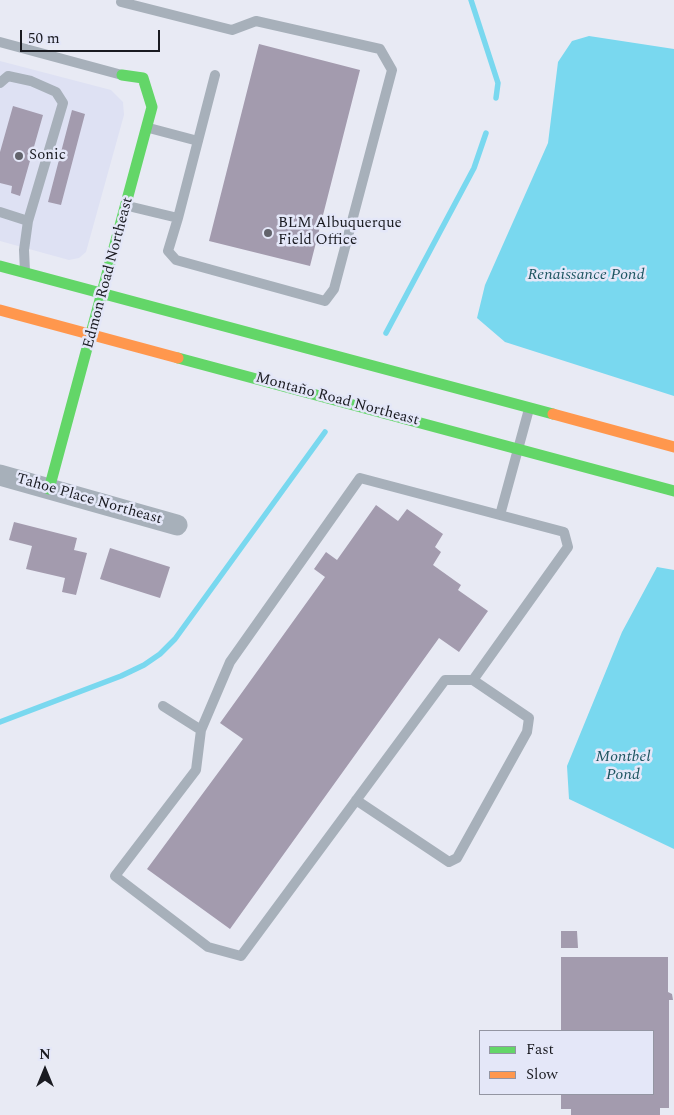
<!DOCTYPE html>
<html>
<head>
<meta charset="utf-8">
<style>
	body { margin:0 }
	#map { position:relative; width:674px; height:1115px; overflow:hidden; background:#e8eaf4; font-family:Spectral,serif }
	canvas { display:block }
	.legend { position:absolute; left:479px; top:1030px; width:175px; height:65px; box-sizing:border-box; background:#e4e7f8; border:1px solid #9395a2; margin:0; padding:6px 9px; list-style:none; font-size:15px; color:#1a1b21 }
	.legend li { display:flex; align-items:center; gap:10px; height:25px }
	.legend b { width:25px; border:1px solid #9395a2 }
	.north { position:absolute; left:20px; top:1045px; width:50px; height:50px; -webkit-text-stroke:4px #e4e7f8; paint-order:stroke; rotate:0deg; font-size:14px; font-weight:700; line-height:20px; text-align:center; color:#1a1b21 }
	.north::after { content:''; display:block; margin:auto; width:18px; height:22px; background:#1a1b21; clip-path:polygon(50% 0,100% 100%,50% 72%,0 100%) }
	.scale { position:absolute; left:20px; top:30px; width:140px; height:22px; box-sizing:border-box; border:2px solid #1a1b21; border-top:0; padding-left:6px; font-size:15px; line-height:18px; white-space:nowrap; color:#1a1b21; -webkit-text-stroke:4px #e4e7f8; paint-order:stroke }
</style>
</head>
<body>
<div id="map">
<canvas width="674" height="1115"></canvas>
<ul class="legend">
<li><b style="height:6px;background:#63d668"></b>Fast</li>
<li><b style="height:6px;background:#ff974d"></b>Slow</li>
</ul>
<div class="north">N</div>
<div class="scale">50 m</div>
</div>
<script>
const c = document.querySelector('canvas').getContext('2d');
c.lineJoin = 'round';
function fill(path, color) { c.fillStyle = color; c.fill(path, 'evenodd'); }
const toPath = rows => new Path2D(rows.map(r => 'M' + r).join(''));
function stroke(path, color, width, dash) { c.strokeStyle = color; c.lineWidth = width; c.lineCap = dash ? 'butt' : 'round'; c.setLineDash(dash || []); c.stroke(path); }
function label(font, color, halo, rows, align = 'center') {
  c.font = font + ' Spectral,serif'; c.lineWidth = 5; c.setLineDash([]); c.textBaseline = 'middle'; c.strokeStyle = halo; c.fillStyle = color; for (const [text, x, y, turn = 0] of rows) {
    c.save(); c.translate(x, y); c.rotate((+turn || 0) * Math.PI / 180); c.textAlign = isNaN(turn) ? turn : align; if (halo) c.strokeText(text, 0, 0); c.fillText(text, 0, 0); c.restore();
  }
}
fill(toPath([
	[0,61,111,90,123,102,124,115,86,252,79,258,69,260,0,241]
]), '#dee1f3');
fill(toPath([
	[589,36,674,49,674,396,505,342,477,318,485,285,548,143,558,62,572,41],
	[657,567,674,570,674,849,569,799,567,766,622,632]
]), '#79d8ef');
stroke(toPath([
	[471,0,498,83,496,98],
	[386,333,474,168,486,133],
	[0,722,121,676,144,665,160,654,175,639,325,432]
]), '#79d8ef', 5.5);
fill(toPath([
	[259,44,360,70,310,266,209,241],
	[13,106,43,115,20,196,11,193,12,186,0,183,0,152],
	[72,110,85,114,61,205,48,202],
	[376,505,398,521,407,509,443,534,435,547,441,552,433,565,461,585,458,590,488,611,459,652,439,638,230,929,147,869,243,739,220,723,325,577,314,569,326,552,337,560],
	[14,522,77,538,74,550,87,553,76,595,62,592,65,578,26,569,32,546,9,540],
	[110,548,170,567,160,598,100,579],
	[561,931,577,931,578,948,561,948],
	[561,957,668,957,668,992,672,994,673,1000,669,1000,669,1108,660,1108,660,1115,571,1115,571,1109,561,1109,561,1094,653,1094,653,1031,561,1031]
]), '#a39bae');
stroke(toPath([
	[121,2,232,30,256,21,380,49,392,70,334,289,325,301,176,260,168,251,178,218],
	[0,42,122,75],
	[0,83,8,76,31,81,56,92,63,103,28,221,24,250,25,272],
	[149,128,198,141],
	[128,206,178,218,215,75],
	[0,212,28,221],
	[360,478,564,532,568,547,473,680,445,680,241,956,208,947,115,876,196,770,201,730,230,662,360,478],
	[500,515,529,409],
	[163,706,201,730],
	[356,800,449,862,457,858,527,732,529,718,473,680]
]), '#a7b0ba', 10);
stroke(toPath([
	[0,475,177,525]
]), '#a7b0ba', 21);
stroke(toPath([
	[0,266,553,414],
	[178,358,674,491],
	[49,489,152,107,143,78,122,75]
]), '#63d668', 11);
stroke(toPath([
	[0,310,178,358],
	[553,414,674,447]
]), '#ff974d', 11);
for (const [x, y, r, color] of [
	[19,156,5,"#62636b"],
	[268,233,5,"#62636b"]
]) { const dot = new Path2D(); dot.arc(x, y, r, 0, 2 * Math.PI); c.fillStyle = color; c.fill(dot); stroke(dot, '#e4e7f8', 2); }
label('15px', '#1a1b21', '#e4e7f8', [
	["Sonic",29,156],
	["BLM Albuquerque",278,224],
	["Field Office",278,241]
], 'left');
label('15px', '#1a1b21', '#e4e7f8', [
	["Edmon Road Northeast",109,273,-75],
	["Montaño Road Northeast",337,400,15],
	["Tahoe Place Northeast",89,500,16]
]);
label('italic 16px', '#1c5460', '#e4e7f8', [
	["Renaissance Pond",586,276],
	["Montbel",623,758],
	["Pond",623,776]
]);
</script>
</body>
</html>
